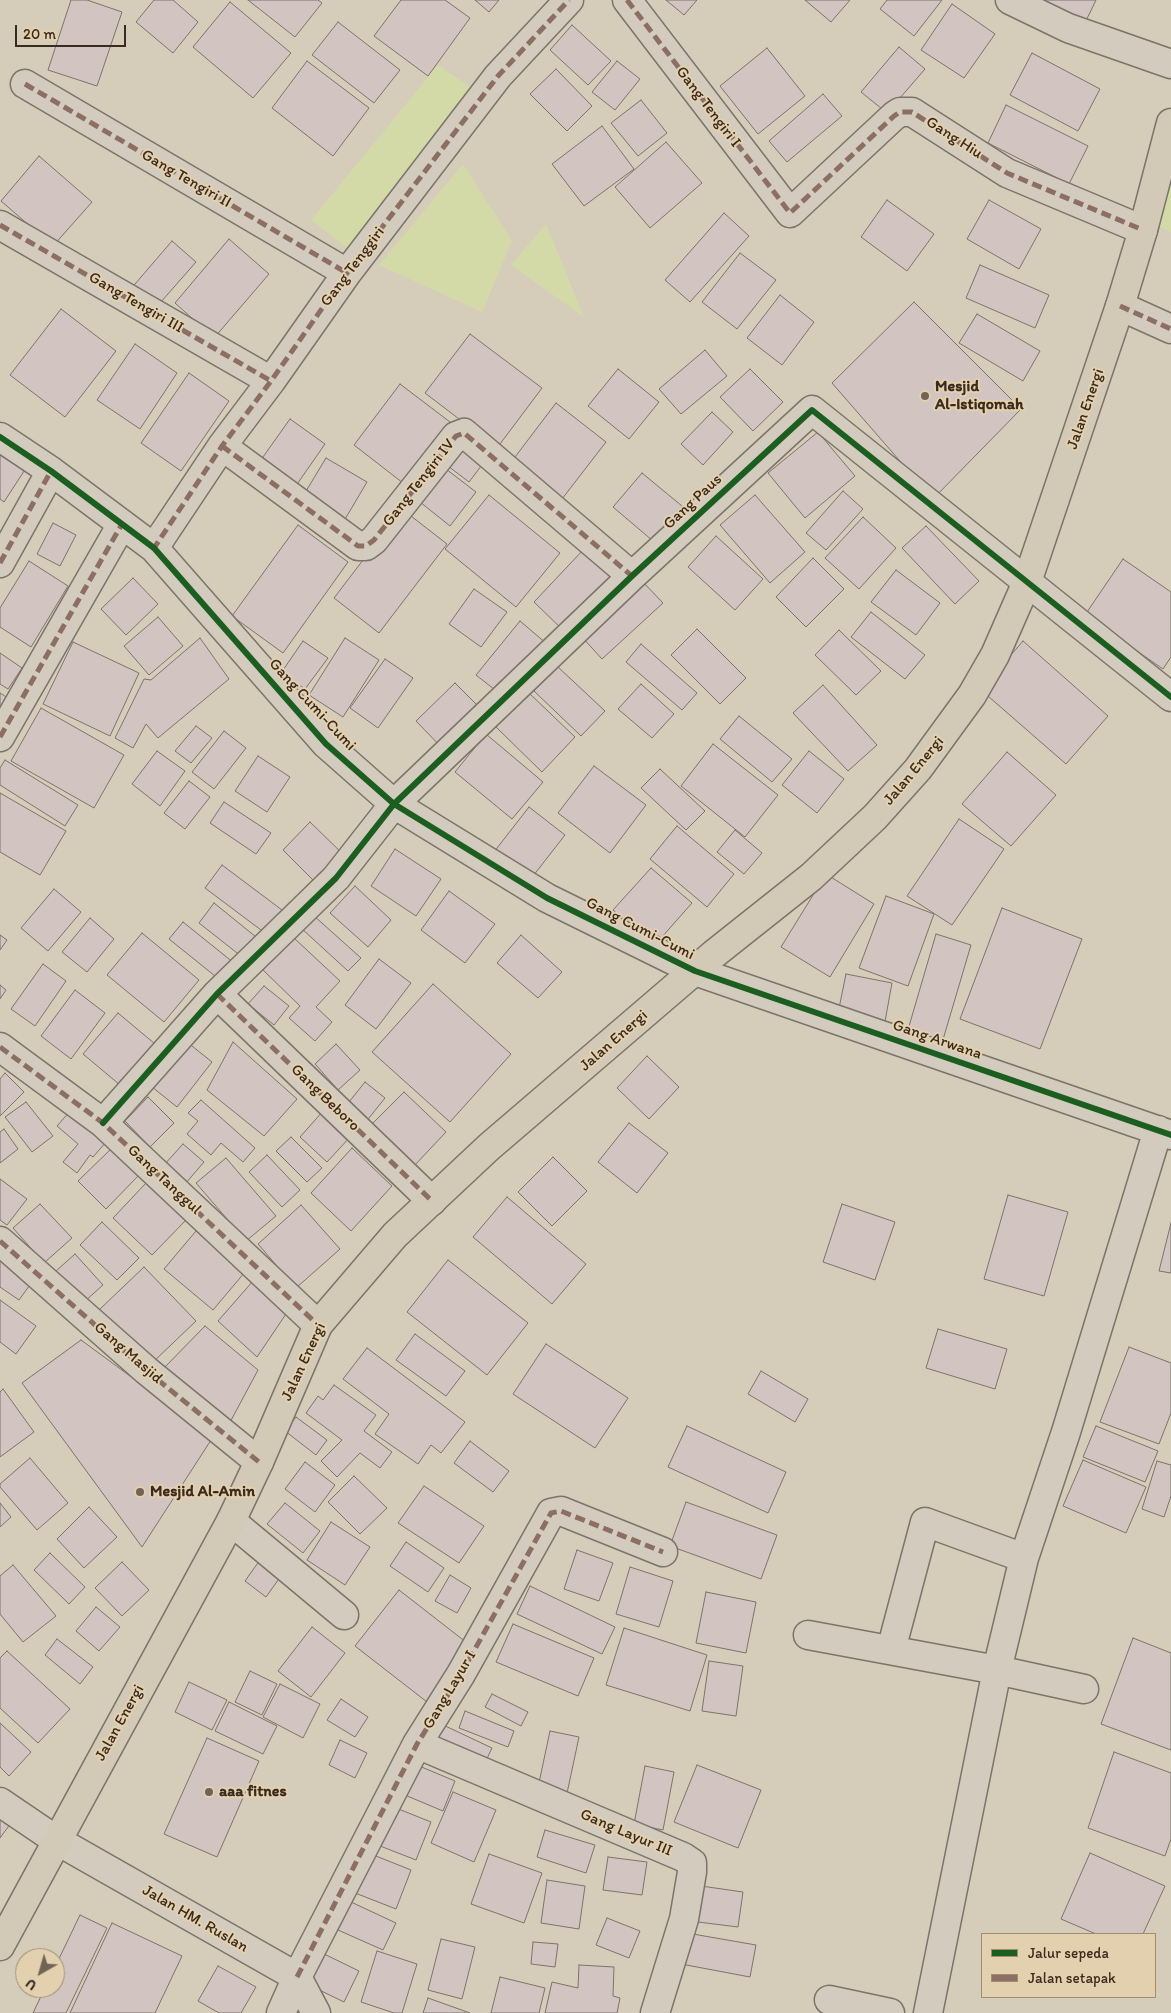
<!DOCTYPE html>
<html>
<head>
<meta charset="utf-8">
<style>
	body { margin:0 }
	#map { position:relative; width:1171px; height:2013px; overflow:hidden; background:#d6ccba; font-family:Itim,sans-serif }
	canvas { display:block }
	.legend { position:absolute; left:981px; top:1933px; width:175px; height:65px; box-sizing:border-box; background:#e2d0ae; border:1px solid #9f8e74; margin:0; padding:6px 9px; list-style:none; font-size:15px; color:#3b2a1e }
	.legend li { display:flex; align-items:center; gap:10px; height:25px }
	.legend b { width:25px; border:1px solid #9f8e74 }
	.north { position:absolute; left:15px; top:1948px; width:50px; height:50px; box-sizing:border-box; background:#e2d0ae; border:1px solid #9f8e74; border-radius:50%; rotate:218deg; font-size:14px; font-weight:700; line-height:20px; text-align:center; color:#3b2a1e }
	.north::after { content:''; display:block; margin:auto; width:18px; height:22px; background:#716355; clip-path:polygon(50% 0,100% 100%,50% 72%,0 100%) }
	.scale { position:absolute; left:15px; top:25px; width:111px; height:22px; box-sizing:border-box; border:2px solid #3b2a1e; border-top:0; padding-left:6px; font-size:15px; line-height:18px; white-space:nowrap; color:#3b2a1e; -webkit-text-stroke:4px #e2d0ae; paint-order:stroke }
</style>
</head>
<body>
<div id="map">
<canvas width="1171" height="2013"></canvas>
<ul class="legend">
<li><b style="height:6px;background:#1b5e20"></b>Jalur sepeda</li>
<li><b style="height:6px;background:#8d6e63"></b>Jalan setapak</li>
</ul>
<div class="north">U</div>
<div class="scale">20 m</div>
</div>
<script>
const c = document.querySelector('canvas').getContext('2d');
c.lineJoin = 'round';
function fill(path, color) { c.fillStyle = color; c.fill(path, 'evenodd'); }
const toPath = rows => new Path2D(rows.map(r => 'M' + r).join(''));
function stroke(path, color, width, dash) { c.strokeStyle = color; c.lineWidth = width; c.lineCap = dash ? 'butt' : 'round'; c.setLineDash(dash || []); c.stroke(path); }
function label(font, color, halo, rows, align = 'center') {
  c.font = font + ' Itim,sans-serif'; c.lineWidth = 4; c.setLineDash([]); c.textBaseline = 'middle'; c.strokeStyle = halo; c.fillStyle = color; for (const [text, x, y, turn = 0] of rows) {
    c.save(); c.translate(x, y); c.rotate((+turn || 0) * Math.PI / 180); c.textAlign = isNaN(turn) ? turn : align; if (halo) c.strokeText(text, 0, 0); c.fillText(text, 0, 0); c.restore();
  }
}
fill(toPath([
	[438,65,475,90,349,249,311,220],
	[463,164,512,241,482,312,379,265],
	[1171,164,1171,232,1149,222],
	[546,224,584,317,511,265]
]), '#d3daa8');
const building = toPath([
	[71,0,87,0,122,12,97,86,48,70,71,0],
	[154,0,173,0,198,22,173,53,136,22,154,0],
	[248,0,318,0,322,3,295,37,248,0],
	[401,0,445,0,470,18,428,76,374,36,401,0],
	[475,0,499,0,489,12,475,0],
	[666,0,697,0,684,15,666,0],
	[805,0,850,0,831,22,805,0],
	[887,0,942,0,914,36,880,9,887,0],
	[1028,0,1096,0,1083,27,1028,0],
	[230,2,291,53,253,98,193,47,230,2],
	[952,4,995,34,964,78,921,50,952,4],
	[338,22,400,70,374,103,312,55,338,22],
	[572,25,611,61,588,85,550,50,572,25],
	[899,47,925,69,887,113,861,92,899,47],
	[767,48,805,96,758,134,720,86,767,48],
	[1032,53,1100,89,1078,131,1010,95,1032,53],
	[307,61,369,108,333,156,272,108,307,61],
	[617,61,640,79,615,110,592,92,617,61],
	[556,69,592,106,567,131,530,94,556,69],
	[823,94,842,116,787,162,769,141,823,94],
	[641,100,667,133,638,156,611,123,641,100],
	[1006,105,1088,146,1069,184,988,143,1006,105],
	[602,126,634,169,584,206,552,164,602,126],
	[666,142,702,183,650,228,615,187,666,142],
	[39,156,92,202,53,246,1,201,39,156],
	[887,200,934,234,907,271,861,237,887,200],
	[989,200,1041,229,1019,269,967,239,989,200],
	[724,213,749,236,690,302,665,280,724,213],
	[229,239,269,274,214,338,175,303,229,239],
	[172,241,196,262,153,311,129,291,172,241],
	[740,253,776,280,737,329,702,302,740,253],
	[980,265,1049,295,1035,328,966,298,980,265],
	[780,295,814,322,782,365,747,338,780,295],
	[914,302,1021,409,933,499,832,383,914,302],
	[61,309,116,351,65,417,10,375,61,309],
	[977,314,1040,351,1023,381,959,343,977,314],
	[470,334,542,388,497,448,425,393,470,334],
	[135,344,177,373,140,429,97,400,135,344],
	[705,350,727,376,681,414,659,389,705,350],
	[618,369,659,402,629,439,588,406,618,369],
	[750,369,783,402,753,431,720,397,750,369],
	[189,373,229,401,181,471,141,443,189,373],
	[400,384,450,422,403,483,354,445,400,384],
	[556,403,606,442,562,499,512,461,556,403],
	[712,412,733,432,703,465,681,444,712,412],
	[290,419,325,444,293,490,258,464,290,419],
	[818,432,855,476,805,518,768,473,818,432],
	[462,438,488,457,469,482,444,463,462,438],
	[0,446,28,465,4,502,0,499,0,446],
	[326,458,367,482,341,526,300,501,326,458],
	[446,469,476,492,450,526,420,502,446,469],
	[642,473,682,506,653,541,613,507,642,473],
	[843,491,863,509,826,550,806,533,843,491],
	[489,495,560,553,516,607,445,549,489,495],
	[755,495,805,552,770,583,720,525,755,495],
	[402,509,447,544,379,633,334,598,402,509],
	[863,517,896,548,859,589,825,558,863,517],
	[53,523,76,535,60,566,37,554,53,523],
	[298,525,348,562,283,653,232,616,298,525],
	[926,526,979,581,955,604,902,548,926,526],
	[716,536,763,579,735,610,688,567,716,536],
	[584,549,617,580,566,633,534,602,584,549],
	[813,558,844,589,806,627,776,597,813,558],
	[1123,559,1171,592,1171,657,1163,669,1085,615,1123,559],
	[29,561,68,586,31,647,0,627,0,608,29,561],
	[896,570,940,603,916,635,871,602,896,570],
	[133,578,158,604,126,635,101,609,133,578],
	[643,582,663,603,602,659,582,637,643,582],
	[474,589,507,612,481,647,449,624,474,589],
	[871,612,925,655,905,679,851,637,871,612],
	[158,617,183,646,149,675,124,646,158,617],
	[520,621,547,644,504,697,476,675,520,621],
	[697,629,746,678,720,704,671,655,697,629],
	[839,630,881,671,856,695,815,655,839,630],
	[200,638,229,679,158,738,146,724,133,748,115,738,144,679,151,680,200,638],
	[345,638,379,660,343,717,309,695,345,638],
	[303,641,328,658,305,689,281,673,303,641],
	[1023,641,1108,716,1066,764,981,690,1023,641],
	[73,642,139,673,110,736,43,704,73,642],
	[641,644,697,693,682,710,626,662,641,644],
	[0,653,22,668,8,689,0,684,0,653],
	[385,659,413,678,378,728,350,708,385,659],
	[558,667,605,711,581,736,534,691,558,667],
	[455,683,485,713,446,752,416,721,455,683],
	[641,684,674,714,652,738,618,709,641,684],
	[823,685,877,745,848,771,793,713,823,685],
	[0,693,11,700,0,717,0,693],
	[529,693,575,737,542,772,496,727,529,693],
	[41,708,124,755,94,808,11,761,41,708],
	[739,716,792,759,772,782,720,739,739,716],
	[196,726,212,738,191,763,175,751,196,726],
	[224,731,246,748,214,789,192,772,224,731],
	[486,734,543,782,512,819,455,772,486,734],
	[713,744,778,795,745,837,681,786,713,744],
	[157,751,185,771,160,806,132,784,157,751],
	[809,751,844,779,817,813,782,785,809,751],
	[1007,752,1056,795,1011,846,962,804,1007,752],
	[258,756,290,777,267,812,235,791,258,756],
	[5,760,78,805,65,826,0,785,0,768,5,760],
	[594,766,646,805,610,853,558,813,594,766],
	[660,769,705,811,686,830,641,788,660,769],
	[189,781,210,797,185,829,164,813,189,781],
	[0,793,66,831,40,875,0,852,0,793],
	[224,802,271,833,256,854,210,823,224,802],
	[529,807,565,835,526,885,490,857,529,807],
	[959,819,1004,849,952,925,907,896,959,819],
	[310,822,345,856,318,885,283,850,310,822],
	[677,826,734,874,707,907,650,859,677,826],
	[735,830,762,853,744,874,717,852,735,830],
	[395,849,441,879,416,916,371,886,395,849],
	[222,865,286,913,269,936,205,888,222,865],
	[651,868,692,903,654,946,613,910,651,868],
	[826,874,874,904,830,977,781,947,826,874],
	[355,886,391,920,368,947,330,913,355,886],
	[54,889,81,912,48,951,21,928,54,889],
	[449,891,495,924,465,963,421,930,449,891],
	[886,896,934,914,908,986,859,968,886,896],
	[214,903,261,941,246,960,199,923,214,903],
	[1002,908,1082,939,1040,1049,960,1019,1002,908],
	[313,915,361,958,348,971,301,928,313,915],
	[90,918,114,939,87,972,62,952,90,918],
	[183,922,234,963,220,980,169,939,183,922],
	[142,933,199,980,164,1022,107,975,142,933],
	[936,934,971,945,942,1043,907,1033,936,934],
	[0,935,7,940,0,950,0,935],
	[521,935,562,972,538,998,497,963,521,935],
	[294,938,340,981,316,1007,332,1022,315,1041,289,1018,300,1006,263,970,294,938],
	[379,959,411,983,376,1029,345,1005,379,959],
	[43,964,66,981,35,1026,11,1009,43,964],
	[846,974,892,983,884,1027,837,1018,846,974],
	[433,984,511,1054,450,1122,372,1052,433,984],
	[0,985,6,990,0,999,0,985],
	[264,986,289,1006,274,1025,248,1004,264,986],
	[75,990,105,1013,71,1059,41,1036,75,990],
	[118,1013,161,1049,126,1090,83,1054,118,1013],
	[187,1042,212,1062,177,1107,152,1087,187,1042],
	[233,1042,297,1099,264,1136,207,1090,233,1042],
	[336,1044,360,1070,338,1090,315,1064,336,1044],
	[647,1056,679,1087,649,1119,617,1088,647,1056],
	[5,1073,24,1092,0,1116,0,1079,5,1073],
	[365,1082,385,1098,365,1123,345,1107,365,1082],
	[404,1092,446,1132,414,1166,371,1125,404,1092],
	[148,1097,174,1123,150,1147,125,1121,148,1097],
	[201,1100,255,1148,243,1162,221,1143,211,1155,187,1134,198,1121,188,1113,201,1100],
	[26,1102,53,1136,32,1152,5,1117,26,1102],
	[71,1110,107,1141,93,1157,90,1155,77,1173,63,1162,78,1144,57,1126,71,1110],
	[324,1110,351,1136,327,1162,300,1137,324,1110],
	[629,1123,668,1153,637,1193,598,1162,629,1123],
	[4,1129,18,1149,0,1163,0,1132,4,1129],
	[291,1137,322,1168,307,1182,276,1151,291,1137],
	[183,1144,204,1162,185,1184,164,1165,183,1144],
	[113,1147,140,1174,106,1209,78,1181,113,1147],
	[352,1148,392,1186,351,1231,311,1193,352,1148],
	[267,1155,300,1190,282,1207,249,1172,267,1155],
	[553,1157,587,1191,552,1226,518,1192,553,1157],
	[226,1158,276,1216,246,1241,196,1183,226,1158],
	[0,1179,27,1199,7,1225,0,1220,0,1179],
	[147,1182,186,1220,152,1255,113,1218,147,1182],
	[1008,1195,1068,1212,1044,1296,984,1279,1008,1195],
	[507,1197,586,1264,552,1304,473,1237,507,1197],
	[40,1204,72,1238,44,1263,13,1228,40,1204],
	[842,1204,895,1222,875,1280,823,1262,842,1204],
	[301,1205,340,1249,296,1288,258,1244,301,1205],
	[102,1222,139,1258,117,1280,80,1245,102,1222],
	[1171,1223,1171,1273,1159,1271,1171,1223],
	[196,1231,245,1272,213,1310,164,1269,196,1231],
	[75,1254,103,1285,84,1302,56,1271,75,1254],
	[0,1260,32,1282,19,1300,0,1287,0,1260],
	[448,1260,528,1323,487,1375,407,1312,448,1260],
	[144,1267,196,1321,151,1364,99,1310,144,1267],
	[253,1281,288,1311,257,1357,218,1321,253,1281],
	[0,1300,36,1326,16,1354,0,1342,0,1300],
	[205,1326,258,1370,228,1426,162,1370,205,1326],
	[938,1329,1007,1349,995,1389,926,1368,938,1329],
	[415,1334,465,1371,446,1396,396,1360,415,1334],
	[81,1340,213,1437,142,1547,22,1383,81,1340],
	[546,1344,628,1398,595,1448,513,1394,546,1344],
	[1129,1347,1171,1363,1171,1413,1159,1444,1100,1422,1129,1347],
	[367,1348,465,1422,441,1453,431,1445,418,1464,375,1434,389,1414,343,1379,367,1348],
	[761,1371,808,1399,795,1422,748,1394,761,1371],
	[334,1385,376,1415,364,1431,392,1452,380,1468,360,1453,337,1477,321,1461,342,1440,306,1413,318,1396,323,1400,334,1385],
	[3,1389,34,1432,0,1457,0,1392,3,1389],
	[296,1417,327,1440,316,1455,285,1431,296,1417],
	[687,1426,786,1472,768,1513,668,1467,687,1426],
	[1096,1426,1158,1451,1145,1482,1083,1457,1096,1426],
	[470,1441,509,1471,493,1492,454,1463,470,1441],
	[30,1458,68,1503,37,1530,0,1487,0,1484,30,1458],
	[1083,1460,1146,1487,1126,1533,1063,1506,1083,1460],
	[1157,1461,1171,1465,1171,1496,1164,1517,1142,1509,1157,1461],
	[305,1462,335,1485,315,1512,285,1489,305,1462],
	[354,1476,387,1508,360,1534,328,1502,354,1476],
	[424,1486,484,1526,459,1563,398,1523,424,1486],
	[686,1502,777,1535,761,1579,670,1546,686,1502],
	[0,1503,11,1517,0,1527,0,1503],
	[285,1503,320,1531,303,1553,267,1524,285,1503],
	[89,1507,117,1537,84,1568,57,1539,89,1507],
	[331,1522,370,1547,345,1585,307,1560,331,1522],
	[406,1542,444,1568,428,1592,390,1566,406,1542],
	[577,1550,613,1563,599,1601,564,1589,577,1550],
	[50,1553,85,1587,69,1604,34,1570,50,1553],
	[260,1560,281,1576,266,1597,245,1581,260,1560],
	[122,1562,149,1590,122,1616,95,1588,122,1562],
	[13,1565,56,1616,23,1642,0,1614,0,1576,13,1565],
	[630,1567,673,1581,659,1627,616,1614,630,1567],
	[450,1575,471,1588,457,1613,435,1601,450,1575],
	[530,1586,615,1627,602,1654,517,1614,530,1586],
	[399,1590,471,1646,427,1702,355,1646,399,1590],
	[706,1592,756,1602,746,1653,696,1643,706,1592],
	[96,1607,120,1627,99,1651,76,1631,96,1607],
	[513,1624,594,1658,578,1696,496,1662,513,1624],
	[312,1627,345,1653,311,1697,278,1671,312,1627],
	[624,1628,707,1655,690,1711,606,1685,624,1628],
	[1133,1638,1171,1653,1171,1750,1101,1724,1133,1638],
	[57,1639,93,1667,80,1684,45,1655,57,1639],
	[7,1651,70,1709,38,1743,0,1708,0,1658,7,1651],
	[709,1661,743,1666,736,1716,702,1711,709,1661],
	[250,1671,277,1684,262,1715,235,1702,250,1671],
	[189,1682,227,1700,212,1730,175,1712,189,1682],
	[280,1684,320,1704,303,1738,263,1717,280,1684],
	[492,1694,528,1712,521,1726,485,1707,492,1694],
	[341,1699,368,1717,355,1737,327,1720,341,1699],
	[229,1702,277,1726,263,1754,215,1731,229,1702],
	[465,1711,514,1731,508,1747,459,1728,465,1711],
	[0,1723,31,1752,9,1776,0,1767,0,1723],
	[439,1723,492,1748,483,1767,430,1742,439,1723],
	[550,1731,579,1737,566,1798,537,1792,550,1731],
	[207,1738,259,1761,217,1857,164,1834,207,1738],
	[340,1740,367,1753,355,1778,329,1765,340,1740],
	[1114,1752,1171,1773,1171,1839,1165,1856,1088,1828,1114,1752],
	[412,1763,455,1781,443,1811,400,1793,412,1763],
	[697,1765,761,1790,738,1848,674,1822,697,1765],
	[645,1766,674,1772,663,1830,634,1824,645,1766],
	[453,1792,496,1810,474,1862,431,1843,453,1792],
	[391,1806,431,1822,416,1860,375,1844,391,1806],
	[0,1815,11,1823,0,1838,0,1815],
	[545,1830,595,1845,586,1873,537,1857,545,1830],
	[366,1852,411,1870,396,1909,350,1891,366,1852],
	[1090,1853,1165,1886,1143,1934,1096,1934,1061,1919,1090,1853],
	[489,1854,542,1873,524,1923,471,1904,489,1854],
	[608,1857,647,1862,642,1895,603,1890,608,1857],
	[547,1880,585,1886,579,1929,541,1923,547,1880],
	[694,1885,743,1892,738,1927,690,1921,694,1885],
	[351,1902,396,1923,383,1950,338,1930,351,1902],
	[80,1915,107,1928,66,2013,33,2013,45,1988,55,1988,55,1967,80,1915],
	[607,1918,640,1931,629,1958,596,1945,607,1918],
	[112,1923,182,1956,155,2013,70,2013,112,1923],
	[687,1933,756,1945,750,1977,681,1964,687,1933],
	[441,1939,475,1947,462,1999,428,1990,441,1939],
	[533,1942,558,1944,555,1967,531,1964,533,1942],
	[377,1951,417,1964,402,2013,394,2013,361,2002,377,1951],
	[320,1952,359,1971,344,2002,305,1983,320,1952],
	[579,1965,614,1967,613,1996,620,1998,617,2013,545,2013,552,1982,578,1988,579,1965],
	[218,1966,256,1987,241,2013,219,2013,198,2001,218,1966],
	[500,1977,545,1988,539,2013,491,2013,500,1977],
	[428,1998,470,2013,423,2013,428,1998]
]);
fill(building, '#d2c4c1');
stroke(building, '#7c7469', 1);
const minor = toPath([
	[627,0,790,213,894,116,900,112,912,112,1007,173,1143,230],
	[1010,0,1068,28,1171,64],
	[25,84,347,273],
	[0,225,271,381],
	[1120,306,1171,329],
	[0,437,51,471,154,548,326,744,394,804,547,898,695,971,1171,1135],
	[222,446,358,546,366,546,374,540,456,436,464,433,632,576],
	[154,548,222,446,271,381,347,273,498,76,569,0],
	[0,563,51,471],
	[0,737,122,524],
	[217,994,432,1201],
	[0,1047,103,1123,318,1325],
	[103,1123,217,994,336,878,394,804,632,576,812,410,1171,697],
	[0,1241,147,1371,259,1462],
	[231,1521,344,1615],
	[808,1635,997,1670,1084,1689],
	[891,1650,925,1522,1024,1558],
	[417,1744,683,1857,692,1863,692,1872,684,1919,655,2013],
	[0,1802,56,1840,297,1977,316,2013],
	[829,2000,890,2013],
	[281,2013,297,1977,417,1744,461,1674,551,1513,561,1511,663,1552],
	[928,2013,997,1670,1024,1558,1066,1432,1158,1130]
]);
const trunk = toPath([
	[0,1946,231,1521,259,1462,318,1325,395,1235,489,1147,714,954,811,877,875,817,918,769,972,695,995,655,1027,582,1120,306,1143,230,1171,123]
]);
stroke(minor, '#7c7469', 31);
stroke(trunk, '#7c7469', 31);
stroke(minor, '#d2cbbe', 28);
stroke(trunk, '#d2cab7', 28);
stroke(toPath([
	[627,0,790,213,894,116,900,112,912,112,1007,173,1143,230],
	[25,84,347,273],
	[0,225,271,381],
	[1120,306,1171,329],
	[222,446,358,546,366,546,374,540,456,436,464,433,632,576],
	[152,547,154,548,222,446,271,381,347,273,498,76,569,0],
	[0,563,51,471],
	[0,737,122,524],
	[217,994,432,1201],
	[0,1047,103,1123,318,1325],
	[0,1241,147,1371,259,1462],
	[297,1977,417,1744,461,1674,551,1513,561,1511,663,1552]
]), '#8d6e63', 5, [10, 5]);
stroke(toPath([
	[0,437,51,471,154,548,326,744,394,804,547,898,695,971,1171,1135],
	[103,1123,217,994,336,878,394,804,632,576,812,410,1171,697]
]), '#1b5e20', 6);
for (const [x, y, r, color] of [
	[925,396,5,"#716355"],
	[140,1492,5,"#716355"],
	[209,1792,5,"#716355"]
]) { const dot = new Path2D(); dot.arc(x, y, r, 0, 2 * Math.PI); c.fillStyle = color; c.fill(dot); stroke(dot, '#e2d0ae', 2); }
label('16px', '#3b2a1e', '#e2d0ae', [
	["Gang Tengiri I",708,107,53],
	["Gang Hiu",954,138,33],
	["Gang Tengiri II",186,179,30],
	["Gang Tenggiri",353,267,-53],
	["Gang Tengiri III",136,303,30],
	["Jalan Energi",1086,409,-71],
	["Gang Tengiri IV",419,483,-52],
	["Gang Paus",693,502,-43],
	["Gang Cumi-Cumi",312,705,47],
	["Jalan Energi",914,771,-50],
	["Gang Cumi-Cumi",640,929,27],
	["Gang Arwana",937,1040,19],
	["Jalan Energi",614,1041,-41],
	["Gang Beboro",325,1098,44],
	["Gang Tanggul",164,1180,43],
	["Gang Masjid",128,1353,41],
	["Jalan Energi",304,1362,-65],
	["Gang Layur I",450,1690,-59],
	["Jalan Energi",120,1723,-61],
	["Gang Layur III",626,1833,23],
	["Jalan HM. Ruslan",195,1919,30]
]);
label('bold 16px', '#3b2a1e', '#e2d0ae', [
	["Mesjid",935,387],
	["Al-Istiqomah",935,405],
	["Mesjid Al-Amin",150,1492],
	["aaa fitnes",219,1792]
], 'left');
</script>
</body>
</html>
